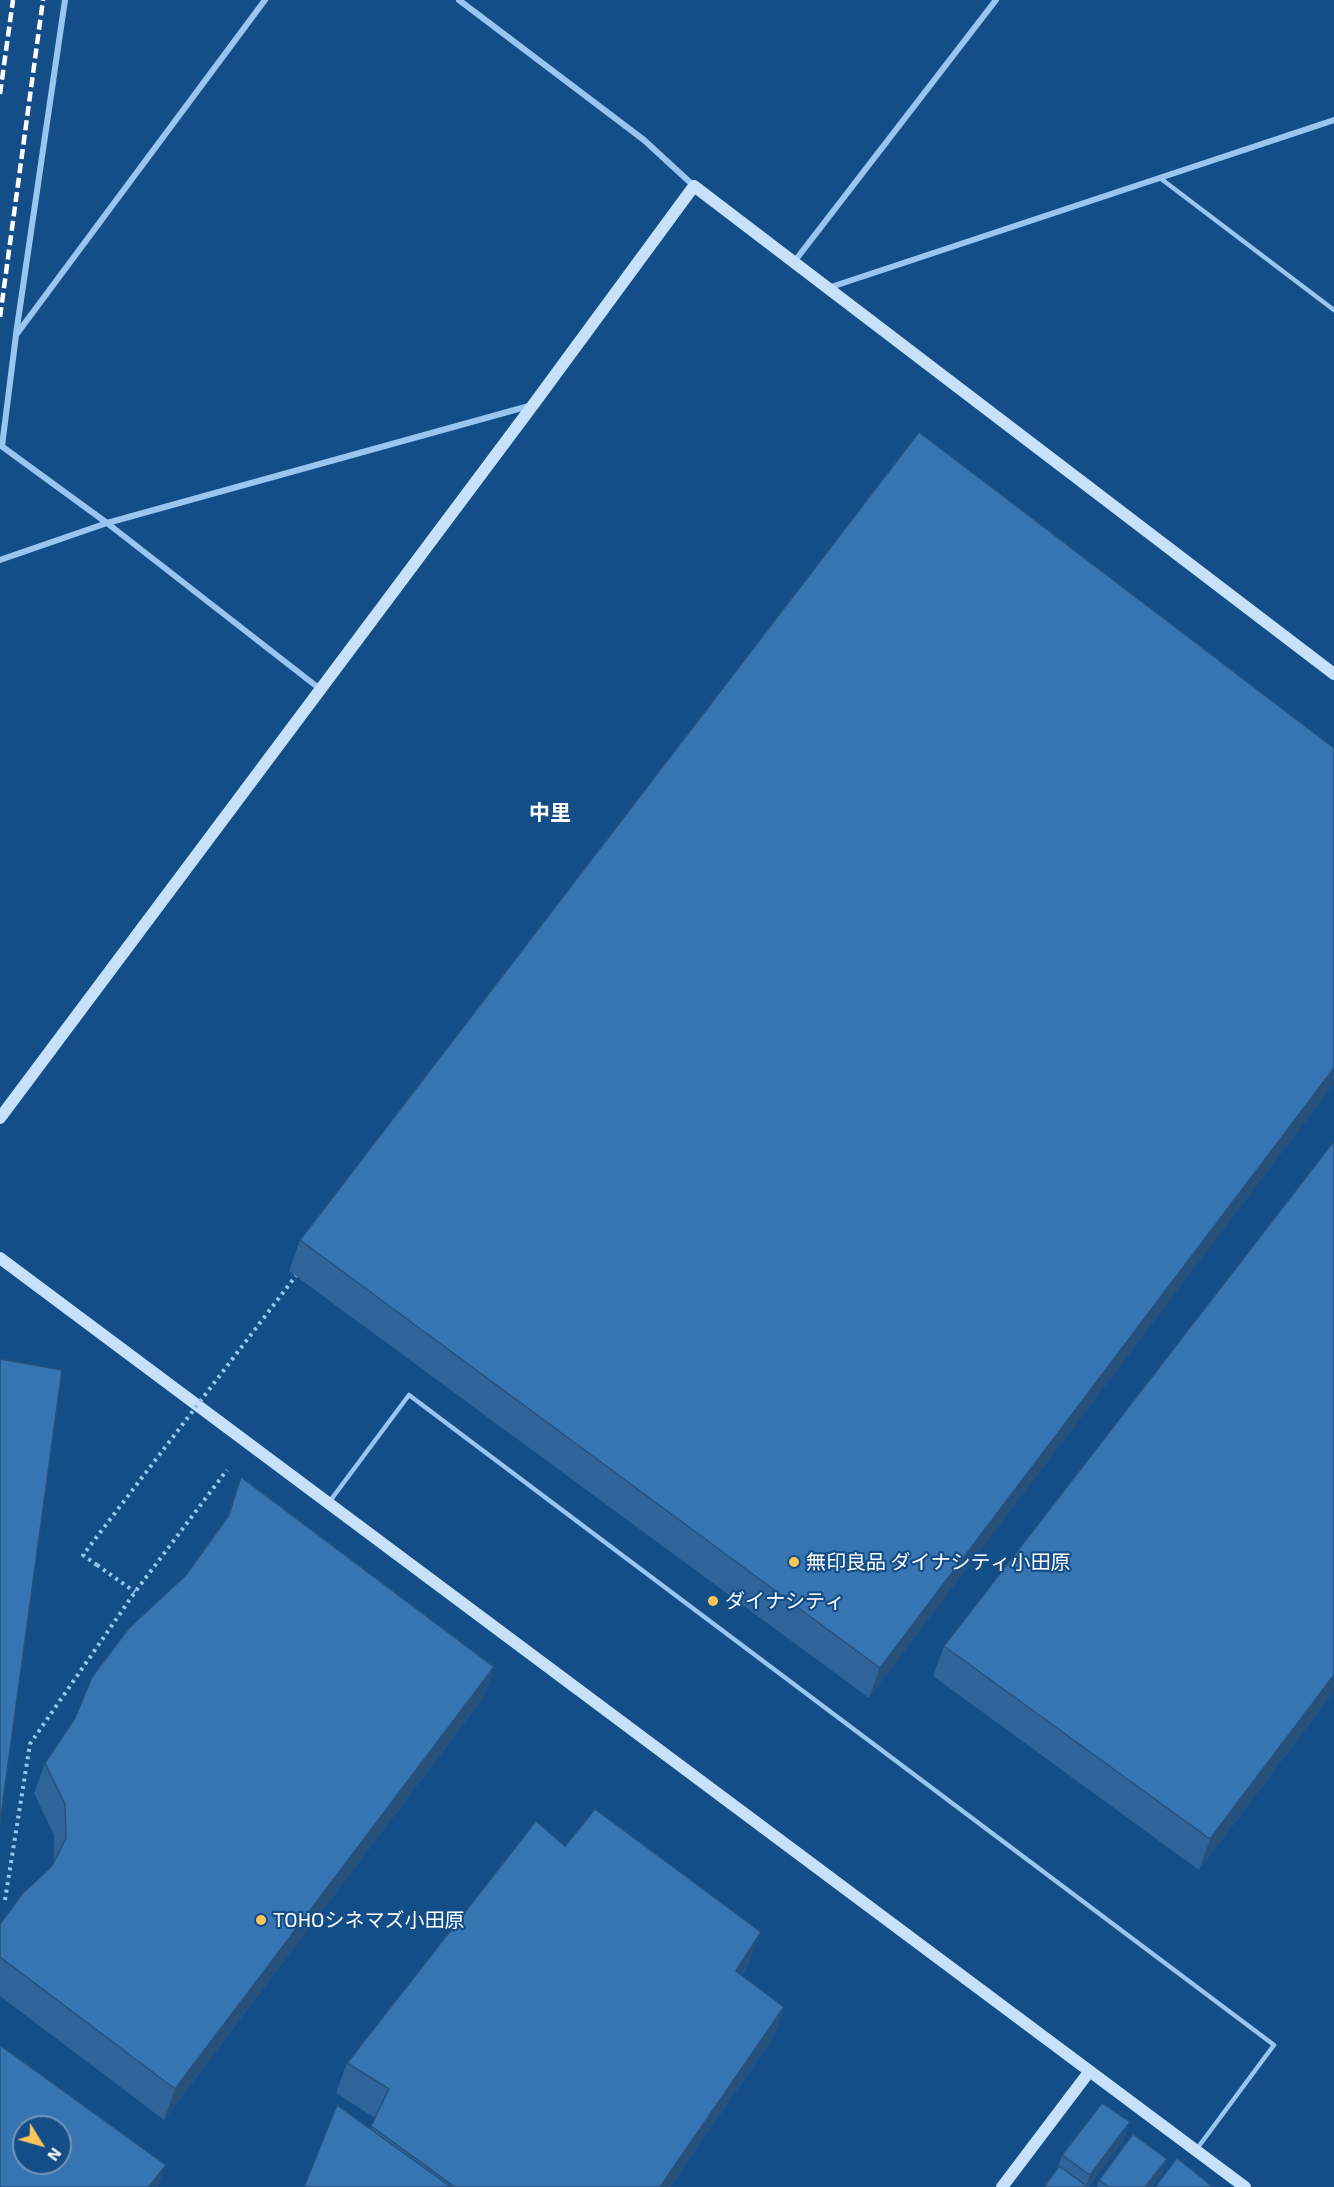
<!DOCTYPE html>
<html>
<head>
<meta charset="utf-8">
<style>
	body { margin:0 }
	#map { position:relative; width:1334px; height:2187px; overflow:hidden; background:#134e89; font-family:"Exo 2",sans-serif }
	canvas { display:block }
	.north { position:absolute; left:12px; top:2115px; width:60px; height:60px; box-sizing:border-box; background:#134e89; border:2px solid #7195b8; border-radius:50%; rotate:127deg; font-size:16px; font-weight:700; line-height:24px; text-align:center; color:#fff }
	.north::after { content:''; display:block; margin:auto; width:21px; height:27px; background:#ffc558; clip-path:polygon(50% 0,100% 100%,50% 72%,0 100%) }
</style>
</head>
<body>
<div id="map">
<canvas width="1334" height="2187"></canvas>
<div class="north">N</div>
</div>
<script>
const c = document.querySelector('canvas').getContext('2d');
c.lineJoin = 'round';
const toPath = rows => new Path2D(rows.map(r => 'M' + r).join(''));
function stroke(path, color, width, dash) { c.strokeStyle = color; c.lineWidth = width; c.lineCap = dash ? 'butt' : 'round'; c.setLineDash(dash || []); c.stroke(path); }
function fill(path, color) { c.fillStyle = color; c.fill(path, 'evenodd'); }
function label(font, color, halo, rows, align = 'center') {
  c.font = font + ' "Exo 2","Noto Sans JP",sans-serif'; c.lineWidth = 4.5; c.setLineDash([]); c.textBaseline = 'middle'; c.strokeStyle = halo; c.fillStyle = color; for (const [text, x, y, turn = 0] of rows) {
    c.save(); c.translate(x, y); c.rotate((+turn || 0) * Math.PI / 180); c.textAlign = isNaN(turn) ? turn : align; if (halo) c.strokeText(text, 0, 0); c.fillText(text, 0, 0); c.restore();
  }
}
stroke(toPath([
	[97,1565,135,1592],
	[5,1900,30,1744,135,1592,227,1470]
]), '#99c6f0', 4, [3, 4.5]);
stroke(toPath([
	[1160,178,1334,310],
	[330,1501,409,1395,1274,2045,1196,2150]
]), '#99c6f0', 4.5);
stroke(toPath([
	[459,0,644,140,694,186],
	[794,262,996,0],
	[828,288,1334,120],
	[16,334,65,0],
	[0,445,107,523,320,689],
	[2,446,16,335,265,0],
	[0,560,107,523,529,406]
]), '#99c6f0', 6);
stroke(toPath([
	[0,1118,533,405,694,186,1334,674],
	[0,1258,1245,2187],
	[1002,2187,1089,2072]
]), '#c7e1fb', 12);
stroke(toPath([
	[0,94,13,0],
	[0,317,43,0]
]), '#fff', 4.5, [10, 4.5]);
stroke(toPath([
	[97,1565,83,1555,298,1273]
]), '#99c6f0', 4, [3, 4.5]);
fill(toPath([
	[1334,748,869,1698,289,1271,300,1240],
	[241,1477,494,1667,483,1698,164,2120,0,1996,0,1924,52,1866,54,1860,54,1835,34,1793,45,1763,75,1718,186,1575,226,1519],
	[944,1646,1334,1691,1199,1870,933,1676],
	[565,1846,749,1963,742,1975,784,2007,773,2038,670,2187,304,2187,370,2129,375,2118,336,2093,347,2063],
	[1130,2122,1124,2139,1088,2187,1057,2170,1062,2155],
	[1167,2159,1161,2175,1152,2187,1097,2187,1099,2180]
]), '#2e6499');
fill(toPath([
	[1334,1068,1334,1084,869,1698,880,1668],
	[494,1667,483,1698,164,2120,175,2089],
	[1334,1675,1334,1691,1199,1870,1210,1839],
	[761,1932,749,1963,725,2001,736,1971],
	[784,2007,773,2038,670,2187,660,2187],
	[1130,2122,1124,2139,1087,2187,1086,2187,1090,2175],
	[1167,2159,1161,2175,1152,2187,1145,2187],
	[166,2165,158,2187,149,2187]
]), '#26517d');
const building = toPath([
	[919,432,1334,748,1334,1068,880,1668,300,1240,919,432],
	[1334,1141,1334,1675,1210,1839,944,1646,1334,1141],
	[0,1359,62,1370,0,1823,0,1359],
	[241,1477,494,1667,175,2089,0,1957,0,1924,23,1893,52,1866,66,1838,65,1804,45,1763,75,1718,92,1677,129,1628,186,1575,229,1515,241,1477],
	[595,1809,761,1932,736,1971,784,2007,660,2187,455,2187,371,2126,389,2089,347,2063,536,1821,565,1846,595,1809],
	[0,2045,166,2165,149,2187,0,2187,0,2045],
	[24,2127,60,2127,60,2163,24,2163,24,2127],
	[1102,2103,1130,2122,1090,2175,1062,2155,1102,2103],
	[337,2105,451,2187,304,2187,337,2105],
	[1133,2134,1167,2159,1145,2187,1109,2187,1099,2180,1133,2134],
	[1177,2158,1212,2186,1211,2187,1155,2187,1177,2158],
	[1059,2166,1088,2187,1044,2187,1059,2166]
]);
fill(building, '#3674b2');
stroke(building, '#26517d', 1.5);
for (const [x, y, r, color] of [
	[794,1562,6,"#ffc558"],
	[713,1601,6,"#ffc558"],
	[261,1920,6,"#ffc558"]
]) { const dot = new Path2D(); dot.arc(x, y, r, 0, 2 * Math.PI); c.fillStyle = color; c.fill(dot); stroke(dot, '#134e89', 2); }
label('20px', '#fff', '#134e89', [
	["無印良品 ダイナシティ小田原",806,1562],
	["ダイナシティ",725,1601],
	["TOHOシネマズ小田原",273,1920]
], 'left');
label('bold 21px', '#fff', '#134e89', [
	["中里",550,813]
]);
</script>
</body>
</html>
